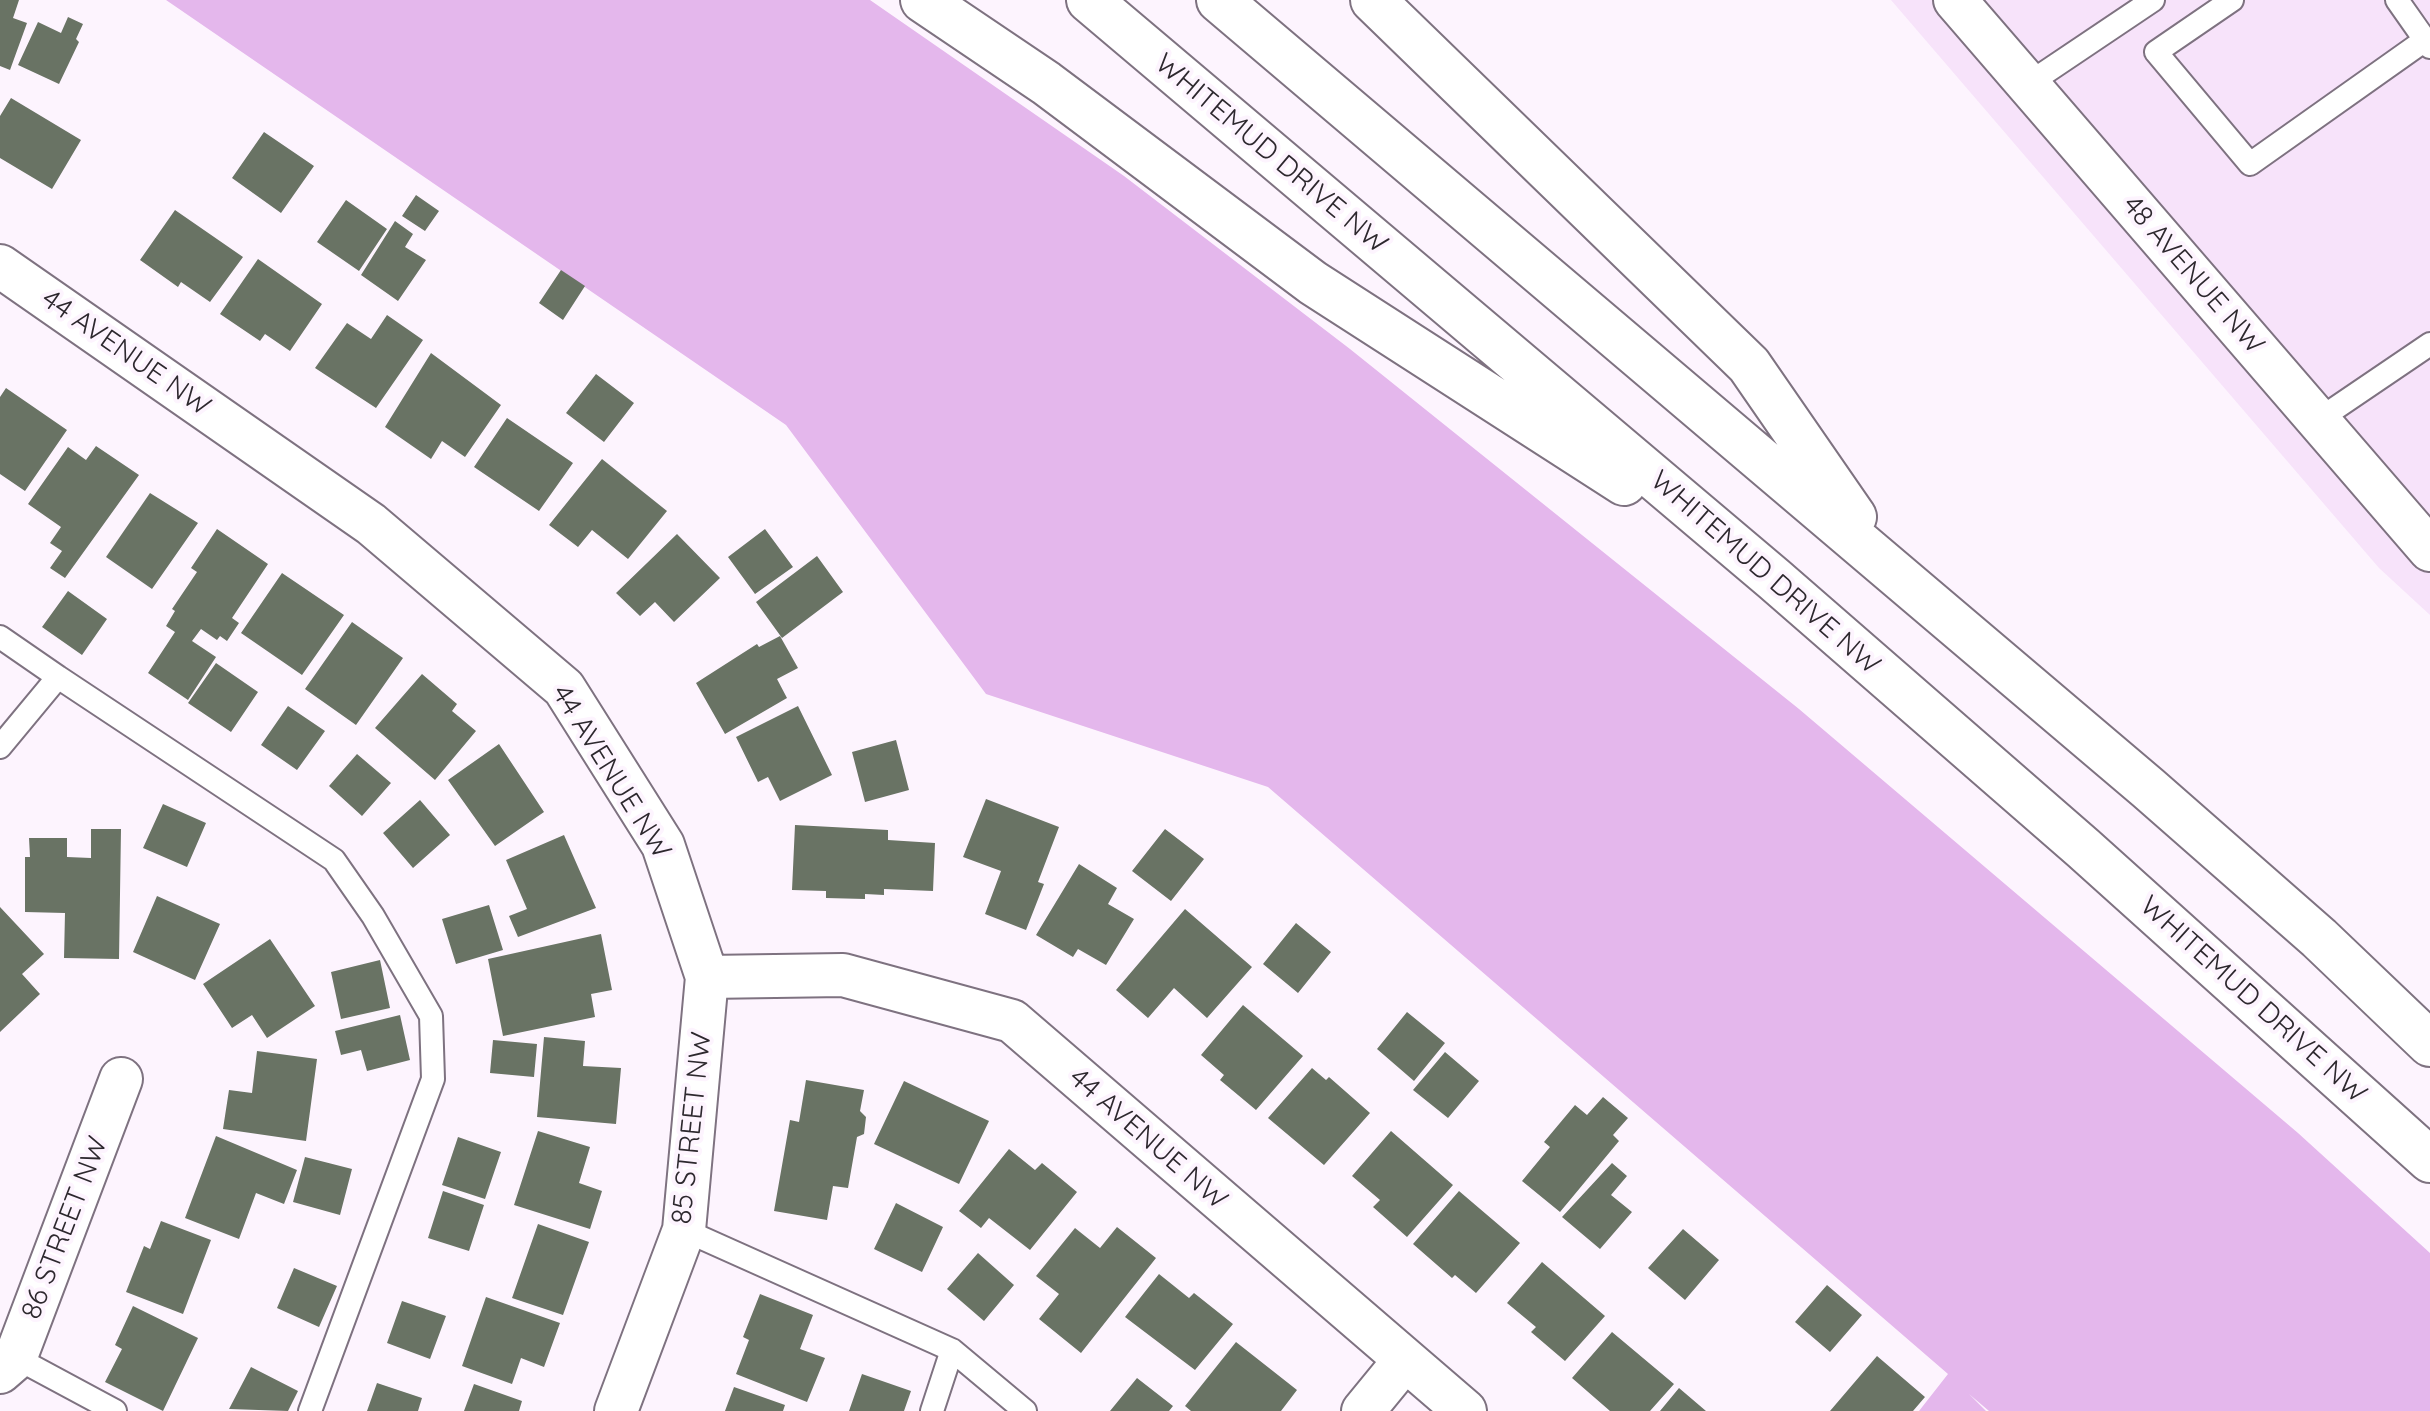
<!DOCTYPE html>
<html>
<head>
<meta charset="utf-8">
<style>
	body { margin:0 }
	canvas { display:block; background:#fdf4fe }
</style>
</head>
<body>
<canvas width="2430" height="1411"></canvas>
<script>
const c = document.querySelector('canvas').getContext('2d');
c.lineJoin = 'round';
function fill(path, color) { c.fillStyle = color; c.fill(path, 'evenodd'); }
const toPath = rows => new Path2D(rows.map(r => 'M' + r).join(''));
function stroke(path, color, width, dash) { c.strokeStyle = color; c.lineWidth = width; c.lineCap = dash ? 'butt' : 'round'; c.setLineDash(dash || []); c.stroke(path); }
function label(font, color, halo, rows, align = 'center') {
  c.font = font + ' Quicksand,sans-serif'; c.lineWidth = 8; c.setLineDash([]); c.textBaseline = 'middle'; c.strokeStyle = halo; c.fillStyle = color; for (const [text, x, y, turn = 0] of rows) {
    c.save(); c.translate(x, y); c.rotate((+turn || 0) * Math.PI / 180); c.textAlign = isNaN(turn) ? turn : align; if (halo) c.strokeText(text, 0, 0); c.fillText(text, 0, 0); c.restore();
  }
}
fill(toPath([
	[1891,0,2430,0,2430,615,2379,568]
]), '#f7e3fa');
fill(toPath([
	[166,0,870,0,1124,176,1350,349,1799,709,2298,1133,2430,1253,2430,1411,1989,1411,1969,1394,1986,1411,1919,1411,1948,1374,1268,787,986,694,786,425]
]), '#e4b7ec');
fill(toPath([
	[0,0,19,0,13,18,27,23,10,70,0,66],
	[68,17,83,24,76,39,79,42,59,84,18,65,38,22,61,33],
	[11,98,81,140,52,189,0,158,0,116],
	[264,132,314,166,281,213,232,178],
	[416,195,439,211,425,231,402,216],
	[346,200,387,229,359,271,317,242],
	[175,210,243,257,210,302,181,282,178,287,140,260],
	[395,221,413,234,405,247,426,260,398,301,361,275],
	[258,259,322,304,290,351,265,334,260,341,220,314],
	[561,270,585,286,563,320,539,303],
	[387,315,423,340,376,408,315,368,347,323,371,339],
	[431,353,501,405,465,457,442,441,431,459,385,427],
	[596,374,634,403,604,442,566,413],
	[6,388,67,430,25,491,0,474,0,397],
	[507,418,573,463,539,511,474,467],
	[96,446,139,475,65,578,50,568,62,551,50,543,61,527,28,504,68,447,86,460],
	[602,459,667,511,628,559,592,530,578,547,549,525],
	[150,493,198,523,152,589,106,557],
	[217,529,268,564,232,618,239,623,227,641,220,636,217,640,201,629,192,641,216,657,188,700,148,673,175,632,166,626,175,611,172,609,197,572,191,568],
	[765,529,793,567,755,594,728,557],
	[677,534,720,578,674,622,655,602,640,616,616,593],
	[817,556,843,592,782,638,756,602],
	[282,573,344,615,302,675,241,633],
	[68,591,107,619,82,655,42,627],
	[352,622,403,658,356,725,305,689],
	[780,636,798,668,777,679,787,698,725,734,696,683,757,644,759,647],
	[216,663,258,692,231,732,188,703],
	[422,674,457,704,452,711,476,731,435,780,375,728],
	[288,706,325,731,297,770,261,745],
	[798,706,832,775,780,801,768,777,758,782,736,737],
	[896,740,909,790,865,802,852,752],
	[499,744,544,812,495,846,448,780],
	[357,754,391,783,362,816,329,786],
	[986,799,1059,827,1038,882,1044,884,1026,930,985,914,1001,871,963,857],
	[420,800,450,835,413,868,383,833],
	[163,804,206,823,187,867,143,848],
	[795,825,888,830,888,840,935,843,933,891,884,889,884,895,865,894,865,899,826,898,826,891,792,890],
	[91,829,121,829,119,959,64,958,65,913,25,912,25,857,30,857,29,838,67,838,67,857,91,858],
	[1165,829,1204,859,1171,901,1132,871],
	[564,835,596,908,518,937,509,916,527,909,506,860],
	[1079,864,1117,888,1108,904,1134,919,1106,965,1078,949,1073,957,1036,935],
	[157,896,220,924,195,980,133,952],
	[489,905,503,950,456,964,442,919],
	[0,907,44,954,22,974,40,994,0,1032],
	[1185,909,1252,967,1207,1018,1174,988,1148,1018,1116,990],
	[1296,923,1331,952,1298,993,1263,964],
	[601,934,612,990,591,994,595,1017,503,1036,488,959],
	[270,939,315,1006,267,1038,252,1015,232,1028,203,984],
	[380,960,390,1008,341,1019,331,972],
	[1243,1005,1303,1056,1256,1110,1220,1080,1224,1075,1201,1055],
	[1407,1012,1445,1043,1414,1081,1377,1049],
	[400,1015,410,1060,367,1071,361,1050,341,1055,335,1031],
	[544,1037,585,1041,583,1066,621,1068,616,1124,537,1117],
	[493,1040,537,1044,534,1077,490,1073],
	[257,1051,317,1059,306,1141,223,1129,229,1090,252,1093],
	[1445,1052,1479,1081,1448,1118,1413,1090],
	[1312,1068,1326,1080,1329,1077,1370,1113,1324,1165,1268,1118],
	[806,1080,864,1090,860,1111,866,1117,864,1134,857,1137,848,1188,833,1186,827,1220,774,1211,790,1120,799,1122],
	[904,1081,989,1121,959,1184,874,1144],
	[1603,1097,1628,1118,1613,1135,1619,1141,1560,1212,1522,1181,1550,1147,1544,1142,1575,1105,1587,1115],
	[538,1131,590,1147,579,1183,602,1191,590,1229,514,1205],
	[1391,1131,1453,1185,1407,1237,1373,1207,1380,1200,1352,1176],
	[216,1136,297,1170,284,1204,256,1193,239,1239,185,1218],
	[458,1137,501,1152,485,1199,442,1185],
	[1009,1149,1035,1170,1042,1163,1077,1192,1030,1250,989,1218,981,1228,959,1211],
	[305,1157,352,1169,340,1215,293,1202],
	[1612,1163,1627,1176,1611,1195,1632,1212,1600,1249,1562,1217],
	[443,1191,484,1205,469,1251,428,1238],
	[1459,1191,1520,1243,1476,1293,1455,1275,1452,1278,1413,1244],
	[896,1203,943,1227,922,1272,874,1249],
	[161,1221,211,1240,183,1314,126,1292,144,1246,150,1249],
	[538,1224,589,1242,563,1315,512,1298],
	[1117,1227,1156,1258,1081,1353,1039,1319,1059,1294,1036,1276,1075,1228,1100,1248],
	[1683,1229,1719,1260,1685,1300,1648,1268],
	[978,1253,1014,1285,984,1321,947,1289],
	[1542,1262,1605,1316,1565,1361,1531,1332,1536,1327,1507,1303],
	[294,1268,337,1286,319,1327,277,1308],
	[1159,1274,1189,1298,1194,1293,1233,1324,1195,1370,1125,1317],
	[1827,1285,1862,1315,1830,1352,1795,1322],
	[760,1294,813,1315,800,1349,825,1358,807,1402,736,1374,749,1340,743,1337],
	[486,1297,560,1323,544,1367,521,1358,512,1384,462,1366],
	[402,1301,446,1316,430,1359,387,1343],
	[133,1306,198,1338,163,1411,105,1382,122,1349,115,1345],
	[1612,1332,1674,1384,1650,1411,1610,1411,1572,1378],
	[1236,1342,1297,1390,1281,1411,1191,1411,1185,1406],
	[1877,1356,1925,1397,1913,1411,1830,1411],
	[251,1367,298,1391,288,1411,229,1409],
	[862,1374,911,1391,904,1411,849,1411],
	[1137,1378,1173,1406,1169,1411,1110,1411],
	[377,1383,422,1398,418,1411,367,1411],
	[474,1384,522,1401,519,1411,464,1411],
	[734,1387,785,1405,783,1411,725,1411],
	[1679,1388,1706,1411,1660,1411]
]), '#697364');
const service = toPath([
	[2232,0,2156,52,2250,164,2425,40],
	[2397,0,2430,47],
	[2028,84,2153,0],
	[2318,420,2430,344],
	[0,637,58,677,0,747],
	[58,677,334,860,373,916,431,1016,433,1079,310,1411],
	[684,1230,952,1350,1025,1411],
	[9,1354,115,1411],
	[932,1411,952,1350]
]);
const minor = toPath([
	[1955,0,2430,550],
	[0,266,371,524,564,688,663,845,707,977,843,975,1012,1021,1465,1411],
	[0,1372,15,1359,121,1079],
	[616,1411,684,1230,707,977],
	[1363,1411,1404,1361]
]);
const motorway = toPath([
	[923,0,1046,83,1313,283,1624,483],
	[1089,0,1774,579,2083,848,2430,1160],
	[1219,0,2148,788,2319,938,2430,1044],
	[1373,0,1749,365,1854,517]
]);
stroke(service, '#7e7280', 26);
stroke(minor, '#7e7280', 46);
stroke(motorway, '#7e7280', 48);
stroke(service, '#fff', 22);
stroke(minor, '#fff', 42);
stroke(motorway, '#fff', 44);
label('28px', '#2d282e', '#fdf4fe', [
	["WHITEMUD DRIVE NW",1271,154,40],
	["48 AVENUE NW",2193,275,49],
	["44 AVENUE NW",126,353,35],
	["WHITEMUD DRIVE NW",1765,573,41],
	["44 AVENUE NW",611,772,58],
	["WHITEMUD DRIVE NW",2253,1000,42],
	["85 STREET NW",692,1128,-84],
	["44 AVENUE NW",1148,1139,41],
	["86 STREET NW",65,1228,-69]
]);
</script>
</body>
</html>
